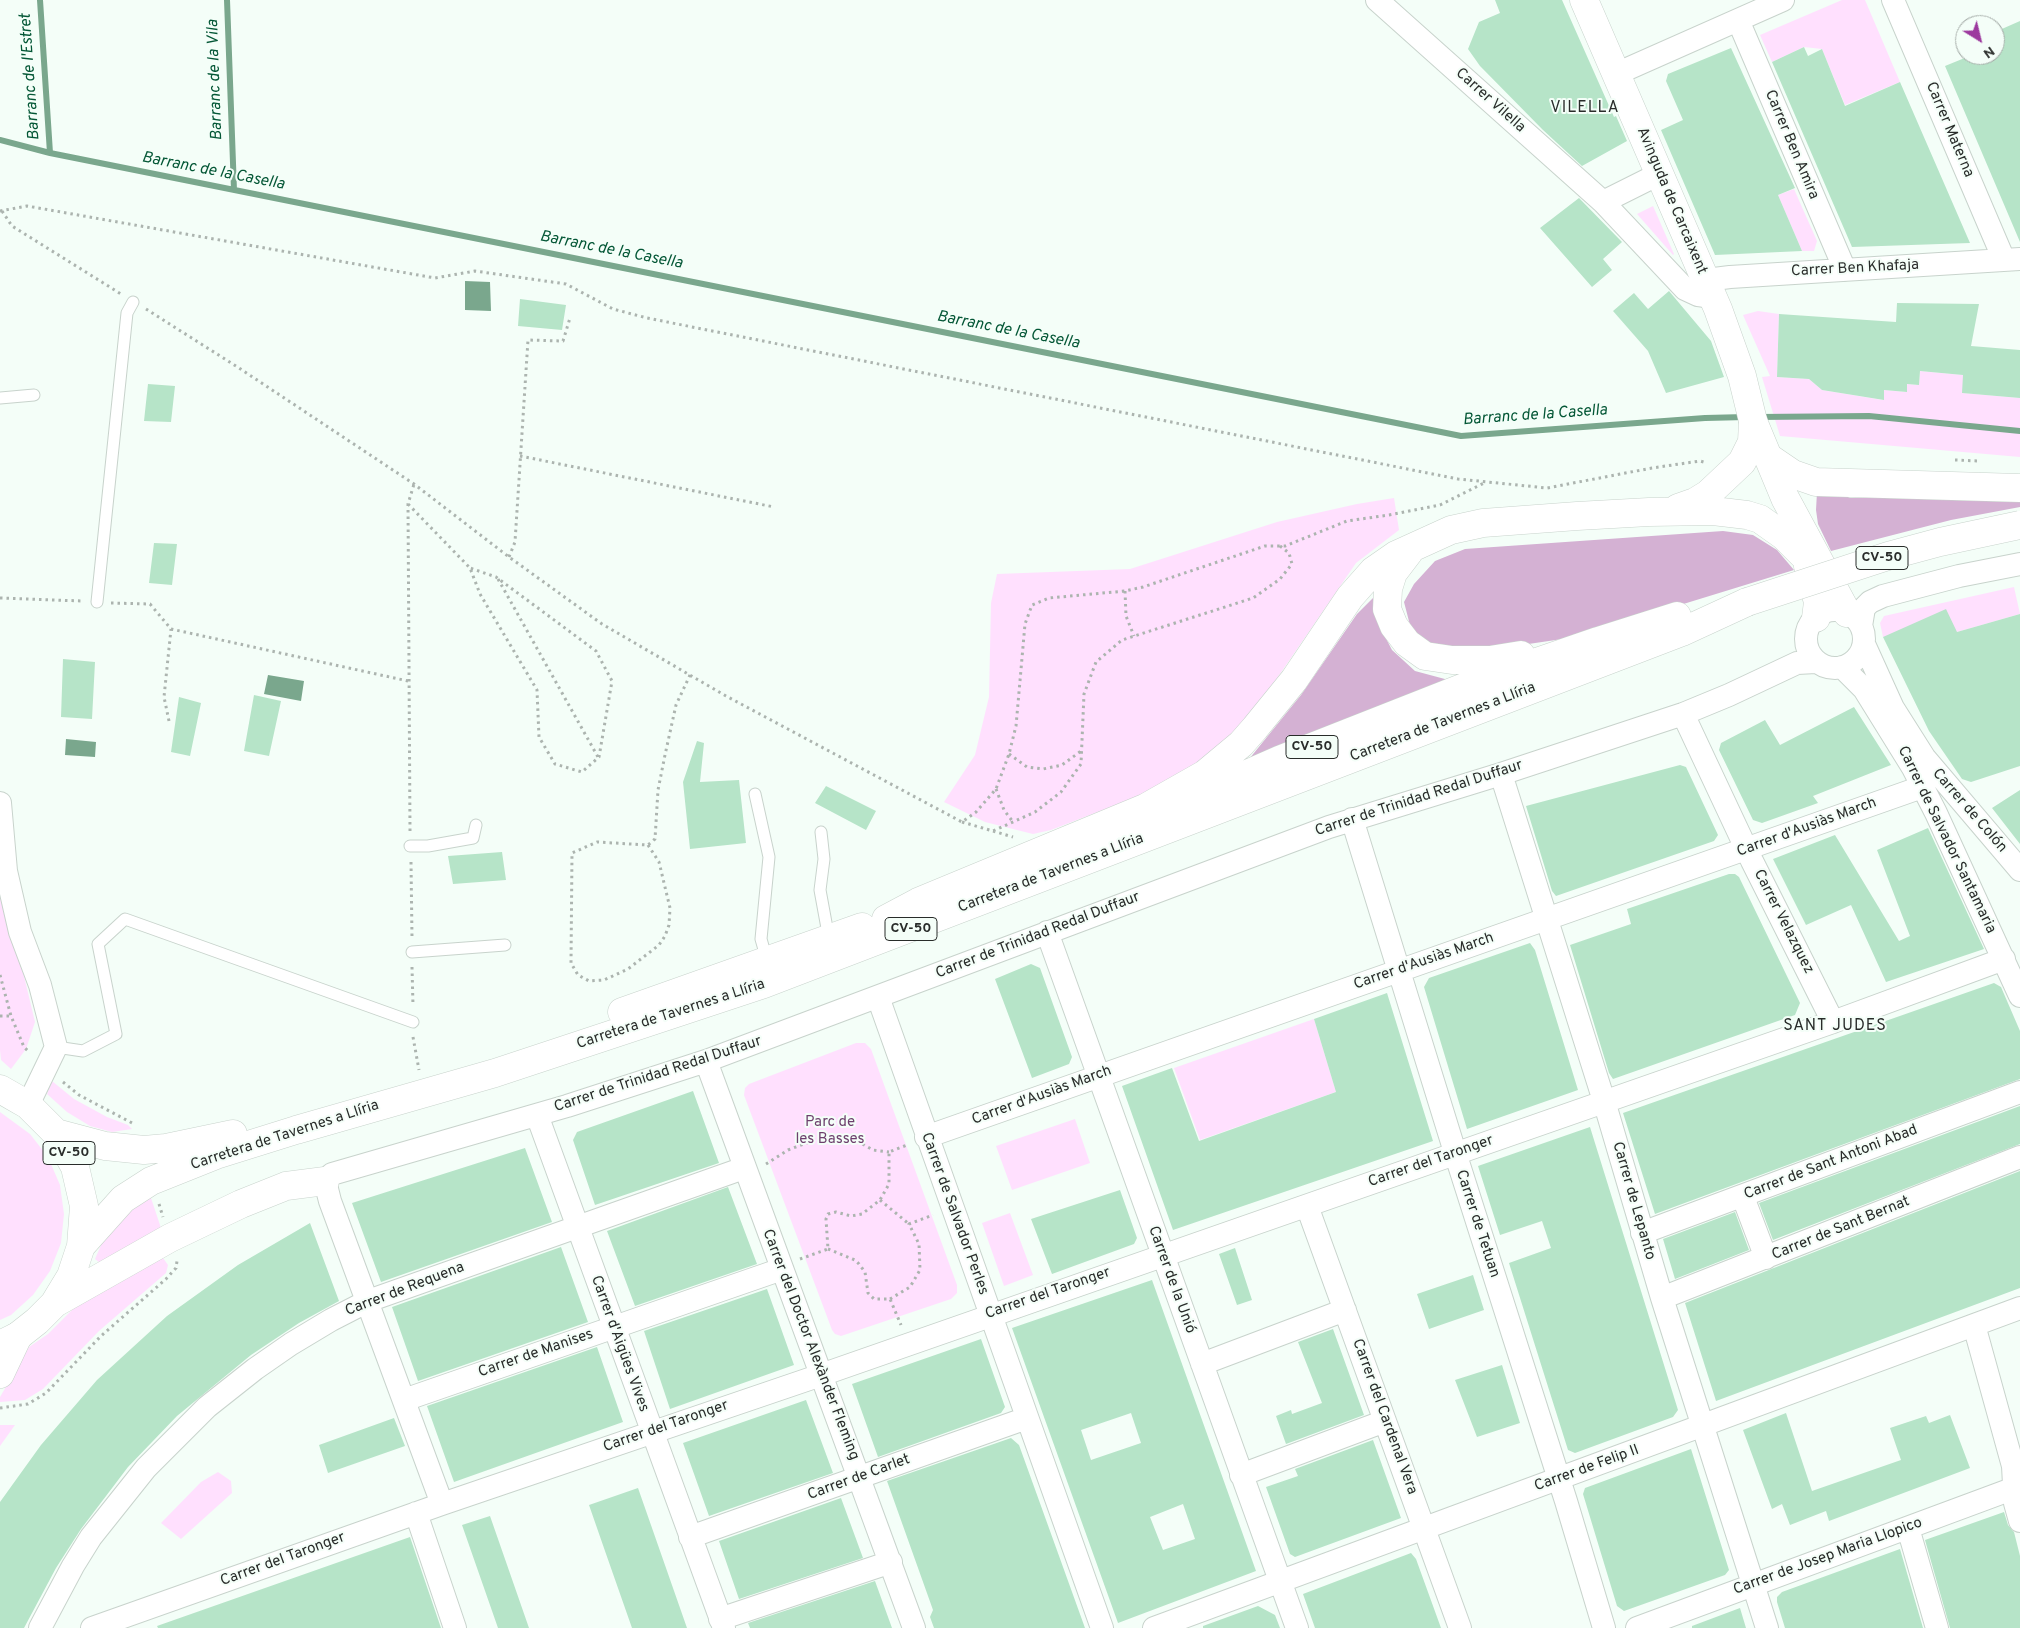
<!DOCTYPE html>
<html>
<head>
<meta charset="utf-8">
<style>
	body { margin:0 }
	#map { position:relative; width:2020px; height:1628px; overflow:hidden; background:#f4fef8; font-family:Overpass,sans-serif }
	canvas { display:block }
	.north { position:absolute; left:1955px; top:15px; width:50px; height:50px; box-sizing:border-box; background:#f4fef8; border:1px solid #a3aaa6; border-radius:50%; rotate:144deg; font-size:14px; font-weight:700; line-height:20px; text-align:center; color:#292c2a }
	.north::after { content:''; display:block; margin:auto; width:18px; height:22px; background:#9c399e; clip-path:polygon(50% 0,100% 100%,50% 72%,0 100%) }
</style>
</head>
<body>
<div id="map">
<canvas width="2020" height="1628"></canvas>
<div class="north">N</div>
</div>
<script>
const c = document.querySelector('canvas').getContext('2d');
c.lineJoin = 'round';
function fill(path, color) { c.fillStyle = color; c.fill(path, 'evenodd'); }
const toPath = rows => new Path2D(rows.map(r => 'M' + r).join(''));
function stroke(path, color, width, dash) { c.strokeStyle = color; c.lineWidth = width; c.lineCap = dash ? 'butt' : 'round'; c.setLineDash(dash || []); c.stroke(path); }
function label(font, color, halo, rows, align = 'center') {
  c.font = font + ' Overpass,sans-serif'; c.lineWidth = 4; c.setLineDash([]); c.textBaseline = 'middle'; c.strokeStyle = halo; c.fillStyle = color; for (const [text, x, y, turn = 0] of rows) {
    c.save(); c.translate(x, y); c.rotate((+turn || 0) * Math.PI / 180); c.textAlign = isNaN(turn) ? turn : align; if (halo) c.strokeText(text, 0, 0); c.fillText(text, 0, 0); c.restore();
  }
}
fill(toPath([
	[1842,0,1865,0,1900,82,1845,105,1822,49,1804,47,1772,62,1760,35],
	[1794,189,1817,241,1814,251,1802,251,1778,195],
	[1653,206,1674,254,1673,255,1637,214],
	[1758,311,1779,314,1777,377,1809,379,1822,390,1883,400,1884,390,1906,392,1907,384,1919,385,1920,371,1963,375,1963,393,2020,398,2020,457,1780,436,1762,377,1770,376,1743,315],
	[1394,498,1399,530,1356,563,1260,703,1211,755,1144,794,1051,830,1033,834,985,822,944,802,975,755,989,697,991,603,997,574,1130,569,1277,522,1357,504],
	[2014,587,2020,614,1957,632,1883,637,1880,623,1884,616],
	[0,876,35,1022,26,1049,11,1069,1,1060,0,1050],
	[1314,1019,1336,1092,1200,1140,1174,1068],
	[856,1043,865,1043,871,1049,957,1285,957,1293,951,1299,841,1336,835,1334,832,1330,744,1095,745,1088,749,1084],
	[52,1081,74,1099,107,1117,128,1125,132,1129,112,1132,90,1126,67,1112,47,1094],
	[0,1112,30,1134,48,1157,60,1185,64,1214,61,1243,50,1271,33,1295,11,1315,0,1320],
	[1075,1119,1090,1163,1012,1190,996,1146],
	[149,1192,162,1231,100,1263,95,1259,105,1236],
	[1010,1213,1033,1275,1004,1286,982,1223],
	[158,1257,163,1258,168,1265,166,1273,99,1331,43,1389,25,1400,0,1402,0,1397,29,1347,48,1334,84,1298],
	[0,1425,15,1425,0,1446],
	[218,1472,231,1481,232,1493,181,1539,161,1523,201,1482]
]), '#ffe0fe');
fill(toPath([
	[1817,492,1839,493,1850,498,2020,496,2020,507,1951,520,1831,551,1818,524,1816,510],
	[1723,531,1753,535,1777,550,1794,570,1576,637,1474,652,1436,647,1411,629,1404,602,1414,584,1435,561,1465,549],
	[1375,596,1379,625,1392,650,1415,671,1456,682,1241,769,1301,695,1357,614]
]), '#d4b1d3');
fill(toPath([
	[465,281,490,282,491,311,465,310],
	[268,675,304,681,301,701,264,694],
	[66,739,96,742,95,757,65,755]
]), '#7aa78d');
stroke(toPath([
	[40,0,50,153],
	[227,0,234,190],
	[0,140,50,153,1461,436,1705,418,1746,417],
	[1758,417,1869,416,2020,431]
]), '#7aa78d', 6);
fill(toPath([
	[1495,0,1562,0,1614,117,1616,116,1627,141,1582,166,1543,130,1480,66,1468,49,1479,22,1500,13],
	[2020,21,2020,242,1945,66,1972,55,1995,55,1995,32],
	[1804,47,1808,56,1822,49,1845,106,1900,82,1970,243,1852,247,1772,62],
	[1731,48,1795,188,1778,195,1802,251,1715,255,1661,130,1683,120,1666,81,1668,74],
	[1579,198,1622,242,1603,259,1612,270,1592,287,1540,228],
	[1669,291,1711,341,1724,377,1666,393,1648,351,1613,311,1634,293,1648,309],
	[520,299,566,305,562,330,518,326],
	[1897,303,1979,304,1971,346,2020,350,2020,398,1962,393,1963,375,1920,371,1919,385,1907,384,1907,392,1884,390,1884,400,1822,390,1809,379,1777,377,1779,314,1896,322],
	[148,384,175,386,171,422,144,421],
	[154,543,177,544,172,585,149,583],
	[1946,609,1957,632,2020,614,2020,766,1971,782,1962,779,1929,731,1883,637],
	[63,659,95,662,92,719,61,717],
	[254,695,281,701,269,756,244,751],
	[179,697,201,703,190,756,171,752],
	[1854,707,1891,765,1813,796,1818,803,1762,823,1753,820,1719,750,1721,743,1765,720,1780,745],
	[697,741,704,743,700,782,739,780,746,843,690,849,683,782],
	[1680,765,1686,767,1718,835,1714,841,1556,896,1552,891,1526,806],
	[826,786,876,811,866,830,815,803],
	[2020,790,2020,844,1992,808],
	[1928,828,1984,949,1886,982,1851,905,1806,925,1773,859,1835,835,1899,941,1910,936,1877,850],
	[502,852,506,880,453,884,448,856],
	[1729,874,1735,874,1739,877,1800,1003,1795,1015,1613,1079,1609,1073,1570,945,1631,924,1627,909],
	[1530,943,1535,950,1578,1090,1467,1129,1424,987,1429,978],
	[1031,964,1040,968,1072,1057,1069,1064,1032,1078,995,979],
	[1994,983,2001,987,2020,1031,2020,1079,1655,1214,1623,1113],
	[1387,993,1433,1141,1173,1230,1122,1086,1172,1068,1199,1141,1336,1092,1314,1019],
	[693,1091,719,1163,595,1205,573,1140,577,1132],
	[2020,1106,2020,1144,1773,1240,1759,1203],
	[1590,1127,1678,1410,1673,1417,1575,1453,1568,1450,1509,1263,1551,1248,1542,1221,1500,1235,1478,1166],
	[525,1148,552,1222,381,1282,352,1203],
	[2020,1171,2020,1288,1716,1401,1685,1303],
	[728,1187,757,1264,635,1306,607,1231],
	[1120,1190,1137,1238,1134,1244,1052,1274,1031,1219],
	[1735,1212,1749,1250,1675,1279,1663,1239],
	[310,1223,339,1301,299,1323,251,1355,177,1416,128,1467,81,1529,56,1568,24,1628,0,1628,0,1502,41,1445,97,1380,167,1316,238,1265],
	[561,1247,588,1322,418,1381,392,1307],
	[1235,1248,1252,1300,1237,1305,1219,1254],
	[1473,1275,1484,1310,1429,1329,1417,1294],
	[1152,1280,1256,1571,1118,1623,1012,1328],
	[1131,1413,1141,1443,1091,1460,1081,1430],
	[1183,1504,1195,1539,1163,1550,1150,1517],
	[767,1289,794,1365,670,1409,644,1331],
	[1333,1329,1364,1415,1286,1444,1276,1416,1291,1410,1292,1414,1322,1403,1298,1342],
	[981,1339,1005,1407,1001,1413,878,1457,852,1384],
	[597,1347,623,1422,454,1482,427,1406],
	[1502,1365,1520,1423,1477,1437,1455,1380],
	[806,1400,833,1473,709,1516,683,1443],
	[1786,1413,1812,1491,1901,1460,1890,1428,1926,1416,1929,1423,1950,1415,1970,1468,1829,1521,1826,1511,1790,1525,1782,1504,1772,1509,1743,1430],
	[394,1418,405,1446,328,1473,319,1445],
	[1011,1438,1019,1445,1085,1628,934,1628,930,1617,933,1610,887,1481],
	[1373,1440,1401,1518,1295,1557,1290,1554,1266,1487,1298,1476,1295,1469],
	[1691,1449,1729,1570,1725,1575,1624,1611,1617,1606,1583,1494,1585,1488],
	[638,1488,687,1628,632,1628,605,1551,589,1505],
	[841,1498,863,1558,739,1599,719,1541],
	[2004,1512,2008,1525,2014,1532,2020,1556,2020,1628,1950,1628,1925,1540],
	[490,1516,529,1628,498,1628,462,1525],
	[410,1537,441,1628,158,1628,157,1626],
	[1900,1549,1923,1628,1785,1628,1777,1602,1777,1597,1782,1592],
	[1411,1553,1416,1559,1441,1628,1315,1628,1303,1594],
	[875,1581,892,1628,750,1628,748,1623],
	[1258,1606,1275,1615,1280,1628,1203,1628,1203,1626],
	[1740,1608,1746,1628,1692,1628,1692,1626]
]), '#b6e4c8');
const lane = toPath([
	[0,398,34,395],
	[97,602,127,313,133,302],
	[755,794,769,857,761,939,767,960],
	[821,832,824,859,820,890,829,939],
	[410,846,428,846,473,838,476,825],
	[412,952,505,945],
	[56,1047,83,1051,116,1034,98,944,125,919,413,1022]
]);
const street = toPath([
	[1377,0,1603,202,1685,289,1698,295,1713,297],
	[1893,0,2004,260],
	[1738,20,1845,270],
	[1616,74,1783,0],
	[1603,202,1659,174],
	[1706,280,1730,277,2020,259],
	'1806 639a29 29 0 1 1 58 0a29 29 0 1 1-58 0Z',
	[1861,626,1864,608,1870,602,1883,596,1959,576,2020,564],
	[1864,644,1893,708,1924,757,2020,870],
	[1842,667,1864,689,1913,768,1936,813,2020,996],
	[1683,714,1752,861,1833,1022],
	[1501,774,1604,1101,1662,1298,1767,1628],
	[0,803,6,871,20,932,40,985,56,1047,28,1105],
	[1352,819,1459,1165,1566,1501,1604,1628],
	[1047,932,1297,1628],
	[878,997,1102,1628],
	[706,1061,914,1628],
	[537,1115,724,1628],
	[926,1137,1922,787],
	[1743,1197,1766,1258],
	[1307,1206,1460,1628],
	[1642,1233,2020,1092],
	[1662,1298,2020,1157],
	[1974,1325,2013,1466,2015,1503,2020,1521],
	[1202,1364,1345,1310],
	[404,1400,782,1269],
	[1241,1475,1385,1421],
	[442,1504,330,1201,325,1181,332,1174,567,1106,706,1061,1329,827,1501,774,1683,714,1729,695,1797,663,1816,662],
	[416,1513,455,1628],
	[1908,1528,1937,1628],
	[690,1537,1027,1418],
	[720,1619,891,1562],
	[40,1628,73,1566,91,1537,146,1468,207,1407,255,1369,291,1344,331,1320,368,1301,744,1168],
	[92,1628,442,1504,821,1375,1833,1022,2004,959],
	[1154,1628,2020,1308],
	[1637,1628,2020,1486]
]);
const secondary = toPath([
	[1584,0,1718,309,1742,376,1753,421,1785,498,1847,613],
	[1808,566,1818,602,1816,618],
	[0,1374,18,1336]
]);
const primary = toPath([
	[1768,457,1793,474,1816,482,2020,488],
	[1678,508,1695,502,1708,494,1742,462,1752,442,1753,421],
	[1409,552,1393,573,1388,589,1387,609,1394,626,1407,643,1425,656,1452,660,1490,660,1521,655],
	[1149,817,1279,760,1467,686,1598,641,1677,616],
	[886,919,918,902,1145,808,1205,774,1241,744,1255,728,1294,680,1350,597,1373,571,1396,555,1451,530,1483,523,1577,516,1649,512,1713,511,1747,515,1760,519,1784,536,1805,557],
	[622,1012,862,927],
	[0,1089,28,1105,56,1133,75,1167,84,1206,81,1246,71,1276,54,1304,37,1321,18,1336,0,1345],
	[56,1133,105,1146,144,1150,166,1148,233,1134],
	[81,1246,123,1199,151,1181,216,1155,296,1130,495,1073,764,984,1682,632,1747,602],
	[57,1302,170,1238,241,1204,286,1186,325,1181]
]);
stroke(lane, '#c8d3cc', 13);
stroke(street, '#c8d3cc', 24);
stroke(secondary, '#c8d3cc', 29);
stroke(primary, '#c8d3cc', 29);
stroke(toPath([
	[0,211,27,206,435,278,475,271,566,284,613,309,647,318,1458,479,1547,488,1652,468,1700,461,1707,463],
	[2,211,12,226,121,294],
	[146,309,239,368,414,484,509,557,602,624,726,696,962,822,976,812,996,789,1009,754,1016,726,1025,624,1032,605,1049,598,1125,591,1143,587,1265,546,1285,546,1347,521,1389,515,1440,505,1486,482],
	[520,456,774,507],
	[1955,460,1979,461],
	[408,504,470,568,480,594,537,690,539,737,555,764,582,772,599,757,612,681,596,651,496,577,470,568],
	[509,557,515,542,528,340,563,341,570,318],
	[498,579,598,757],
	[1125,591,1126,616,1134,636],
	[0,598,82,601],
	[111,603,150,604,171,629,408,681],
	[169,721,164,697,171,629],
	[1009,754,1027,767,1043,769,1062,765,1081,751],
	[996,789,1004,810,1013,822],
	[962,822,993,831,1035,812,1061,792,1081,764,1084,694,1096,662,1122,640,1253,598,1280,579,1292,564,1289,553,1280,546],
	[410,831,408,504,414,484],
	[993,831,1013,837],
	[648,845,659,862,670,908,669,925,665,936,659,945,628,969,604,980,589,981,578,975,571,963,572,853,597,842,648,845,655,839,658,790,665,755,676,705,690,675],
	[411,862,412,938],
	[412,967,413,1006],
	[0,975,11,1016,24,1047,30,1053],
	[0,1016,11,1016],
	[413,1037,419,1070],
	[63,1082,79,1095,134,1124],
	[766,1164,788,1150,817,1139,843,1137,859,1142,873,1150,889,1152],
	[880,1200,909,1224],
	[159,1204,163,1217],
	[828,1249,855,1260,859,1264,865,1272,868,1293,874,1299,890,1299,901,1325],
	[800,1259,828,1249,826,1219,828,1214,836,1212,851,1216,862,1214,880,1200,889,1184,889,1152,907,1145],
	[890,1299,910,1287,920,1270,919,1244,909,1224,933,1215],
	[0,1408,28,1404,46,1393,101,1336,166,1279,176,1268,177,1261]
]), '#acb4af', 3, [2.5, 4]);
stroke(lane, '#fff', 11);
stroke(street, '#fff', 22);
stroke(secondary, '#fff', 28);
stroke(primary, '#fff', 28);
const primaryBridge = toPath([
	[1747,602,1888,556,1940,542,2020,525]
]);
stroke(primaryBridge, '#c8d3cc', 29, []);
stroke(primaryBridge, '#fff', 28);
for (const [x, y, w] of [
	[1882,558,52],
	[1312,747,52],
	[911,929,52],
	[69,1153,52]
]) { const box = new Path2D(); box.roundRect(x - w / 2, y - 11.5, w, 23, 4); c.fillStyle = '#f4fef8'; c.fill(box); stroke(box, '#292c2a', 1); }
label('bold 14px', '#292c2a', null, [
	["CV-50",1882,558],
	["CV-50",1312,747],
	["CV-50",911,929],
	["CV-50",69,1153]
]);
label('15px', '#292c2a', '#f4fef8', [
	["Carrer Vilella",1490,101,42],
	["Carrer Materna",1949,130,67],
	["Carrer Ben Amira",1791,145,67],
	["Avinguda de Carcaixent",1671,201,67],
	["Carrer Ben Khafaja",1855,269,-3],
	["Carretera de Tavernes a Llíria",1443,723,-21],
	["Carrer de Trinidad Redal Duffaur",1419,799,-18],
	["Carrer de Colón",1969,811,49],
	["Carrer d'Ausiàs March",1807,828,-20],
	["Carrer de Salvador Santamaria",1946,840,64],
	["Carretera de Tavernes a Llíria",1051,874,-21],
	["Carrer Velazquez",1783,922,63],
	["Carrer de Trinidad Redal Duffaur",1038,936,-21],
	["Carrer d'Ausiàs March",1424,962,-19],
	["Carretera de Tavernes a Llíria",671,1015,-18],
	["Carrer de Trinidad Redal Duffaur",658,1075,-18],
	["Carrer d'Ausiàs March",1042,1096,-20],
	["Carretera de Tavernes a Llíria",285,1136,-18],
	["Carrer del Taronger",1431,1162,-19],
	["Carrer de Sant Antoni Abad",1831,1163,-21],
	["Carrer de Lepanto",1633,1201,74],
	["Carrer de Salvador Perles",954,1214,70],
	["Carrer de Tetuan",1477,1224,72],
	["Carrer de Sant Bernat",1841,1229,-22],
	["Carrer de la Unió",1171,1280,70],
	["Carrer de Requena",405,1290,-21],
	["Carrer del Taronger",1048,1294,-19],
	["Carrer d'Aigües Vives",619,1344,70],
	["Carrer del Doctor Alexànder Fleming",810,1345,69],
	["Carrer de Manises",536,1354,-19],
	["Carrer del Cardenal Vera",1384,1417,70],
	["Carrer del Taronger",666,1427,-19],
	["Carrer de Felip II",1587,1469,-20],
	["Carrer de Carlet",859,1478,-20],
	["Carrer de Josep Maria Llopico",1828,1557,-20],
	["Carrer del Taronger",283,1560,-20]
]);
label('15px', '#6d3f6d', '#f4fef8', [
	["Parc de",830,1123],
	["les Basses",830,1140]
]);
label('italic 16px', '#045736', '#f4fef8', [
	["Barranc de l'Estret",31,77,-94],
	["Barranc de la Vila",216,80,-92],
	["Barranc de la Casella",213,172,11],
	["Barranc de la Casella",611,251,11],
	["Barranc de la Casella",1008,331,11],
	["Barranc de la Casella",1535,416,-4]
]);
c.letterSpacing = '1px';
label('16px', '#292c2a', '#f4fef8', [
	["VILELLA",1585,109],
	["SANT JUDES",1835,1027]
]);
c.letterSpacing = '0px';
</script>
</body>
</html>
